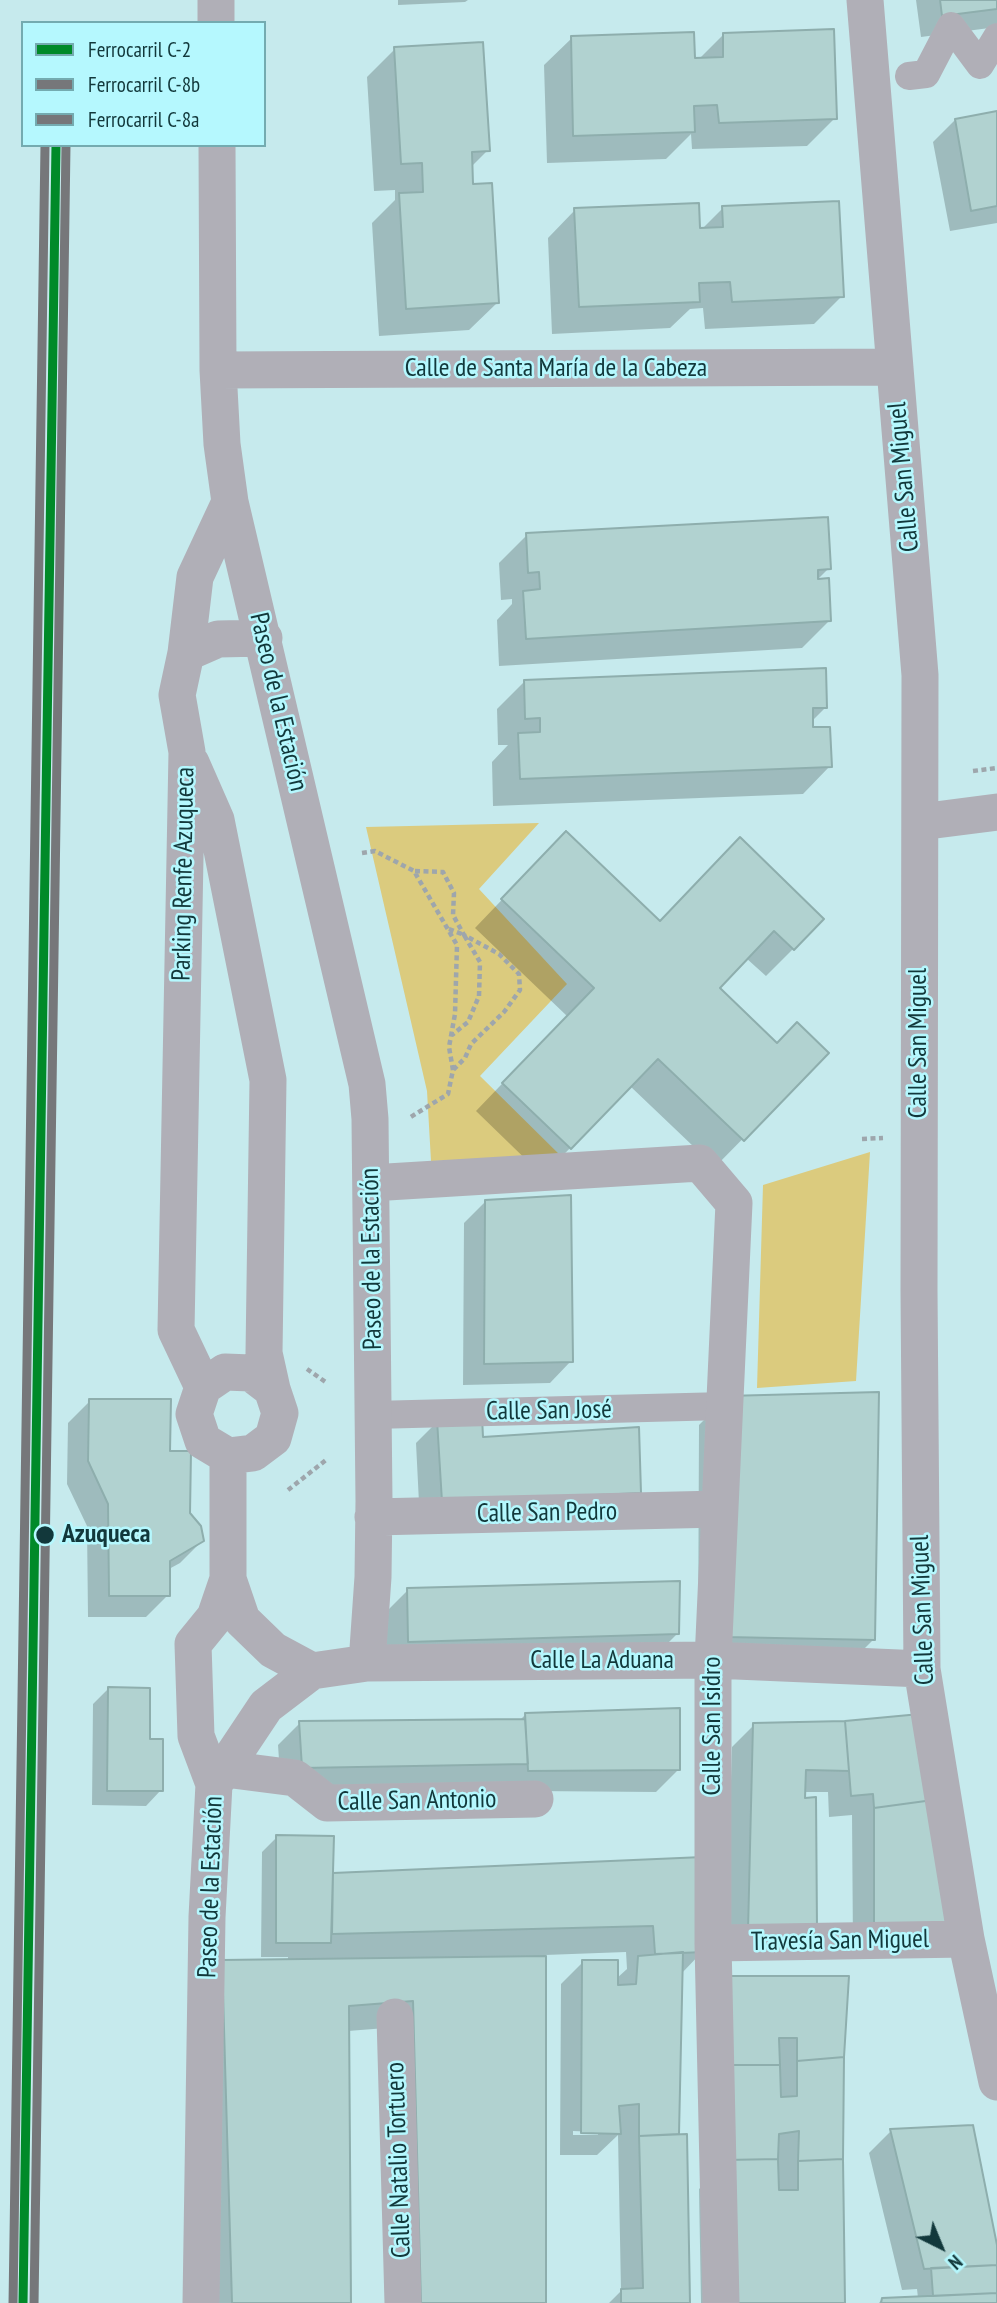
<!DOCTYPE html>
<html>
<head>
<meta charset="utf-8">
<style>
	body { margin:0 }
	#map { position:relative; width:997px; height:2303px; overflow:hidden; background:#c6eaed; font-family:"PT Sans Narrow",sans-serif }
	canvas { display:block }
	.legend { position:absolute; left:21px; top:21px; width:245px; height:126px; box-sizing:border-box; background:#b5f8fe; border:2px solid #74abb0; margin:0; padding:9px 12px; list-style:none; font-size:21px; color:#12383b }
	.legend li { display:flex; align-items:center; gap:14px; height:35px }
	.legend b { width:35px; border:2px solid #74abb0 }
	.north { position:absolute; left:906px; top:2212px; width:70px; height:70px; -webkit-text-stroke:5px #b5f8fe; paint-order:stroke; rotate:137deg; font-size:19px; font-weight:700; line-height:28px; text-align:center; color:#12383b }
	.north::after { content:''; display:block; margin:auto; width:24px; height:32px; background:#12383b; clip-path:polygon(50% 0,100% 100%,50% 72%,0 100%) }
</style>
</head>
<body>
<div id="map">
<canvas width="997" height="2303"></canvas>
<ul class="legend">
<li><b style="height:9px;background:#008a29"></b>Ferrocarril C-2</li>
<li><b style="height:9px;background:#76777a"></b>Ferrocarril C-8b</li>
<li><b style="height:9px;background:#76777a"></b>Ferrocarril C-8a</li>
</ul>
<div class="north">N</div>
</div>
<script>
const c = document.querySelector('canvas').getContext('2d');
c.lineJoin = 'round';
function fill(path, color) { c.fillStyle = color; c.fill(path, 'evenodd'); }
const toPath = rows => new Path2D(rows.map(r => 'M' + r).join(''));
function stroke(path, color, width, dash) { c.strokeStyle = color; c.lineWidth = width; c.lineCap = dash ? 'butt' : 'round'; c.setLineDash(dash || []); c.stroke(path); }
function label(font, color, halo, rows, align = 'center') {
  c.font = font + ' "PT Sans Narrow",sans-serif'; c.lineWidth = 5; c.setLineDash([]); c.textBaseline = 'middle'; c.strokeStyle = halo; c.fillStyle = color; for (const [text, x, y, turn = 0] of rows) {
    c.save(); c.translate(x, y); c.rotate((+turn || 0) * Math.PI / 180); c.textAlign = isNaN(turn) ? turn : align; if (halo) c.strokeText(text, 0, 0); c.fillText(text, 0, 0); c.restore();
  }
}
fill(toPath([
	[539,823,479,889,567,984,480,1076,564,1159,431,1161,427,1091,366,827],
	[870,1152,856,1381,757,1388,763,1185]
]), '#dbcb7e');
fill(toPath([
	[398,0,468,0,465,2,398,5],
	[916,0,997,0,997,27,921,37],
	[724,34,835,118,807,146,692,149,691,134,666,159,547,163,544,65,572,38,699,59],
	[395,49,488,150,471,167,472,186,497,303,469,330,379,336,372,223,395,200,395,190,374,191,367,77],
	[997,112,997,223,950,231,933,142,955,120],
	[723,208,842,296,814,324,705,329,703,308,690,309,670,328,552,334,548,238,575,210,698,230,701,230],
	[527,535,829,568,816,581,829,621,802,648,499,666,497,620,512,604,512,599,501,600,499,563],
	[525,681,826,707,811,722,811,729,830,766,803,794,493,806,492,762,508,745,498,745,497,709],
	[539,861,659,923,712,867,793,949,766,976,746,958,717,988,777,1045,827,1053,715,1167,630,1086,543,1176,476,1111,567,1016,475,928],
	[486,1201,571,1361,550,1383,463,1385,464,1223],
	[726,1398,874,1639,846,1667,698,1664,699,1425],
	[90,1401,169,1453,188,1513,202,1541,180,1563,169,1569,168,1595,146,1617,88,1617,87,1526,67,1484,68,1423],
	[438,1421,481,1439,637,1429,420,1523,416,1443],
	[408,1590,678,1633,656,1655,386,1663,386,1612],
	[108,1689,148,1741,161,1790,146,1806,92,1805,93,1704],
	[526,1714,678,1770,656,1792,281,1789,278,1745,300,1723,520,1720],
	[845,1723,948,1928,853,1948,852,1815,829,1817,828,1792,804,1792,816,1928,726,1952,732,1747,754,1725],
	[277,1837,331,1877,334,1874,701,1859,703,1951,681,1974,677,2136,688,2303,609,2303,621,2291,618,2135,597,2155,560,2155,561,1984,583,1962,616,1979,627,1969,626,1952,545,1955,545,2303,386,2028,348,2031,350,2303,204,2303,195,1989,288,1961,288,1957,261,1957,262,1852],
	[573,2131,598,2132,598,2135,573,2135],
	[729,1977,842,2057,844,2303,701,2303,699,2189,705,2183],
	[891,2131,997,2254,997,2303,879,2303,882,2299,918,2298,917,2289,902,2290,869,2153]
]), '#0003');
const building = toPath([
	[940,0,997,0,997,9,942,16,940,0],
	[834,29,837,119,719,123,717,105,694,106,695,132,573,136,571,36,694,32,695,58,723,57,723,33,834,29],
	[483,42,490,151,472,152,473,184,492,183,499,303,406,309,399,193,423,192,422,163,401,164,394,47,483,42],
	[997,111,997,206,971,211,955,119,997,111],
	[839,201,844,297,732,302,730,282,699,283,700,302,579,307,574,208,699,203,700,228,723,227,722,206,839,201],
	[828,517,831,569,818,570,818,579,829,578,831,621,526,639,523,591,540,589,539,572,528,573,526,533,828,517],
	[826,668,827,708,813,708,813,727,830,727,832,767,520,779,518,733,540,732,540,718,525,719,524,680,826,668],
	[566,831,660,921,740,837,824,919,794,950,774,931,720,988,777,1043,797,1022,829,1053,744,1141,658,1059,571,1149,502,1083,594,988,501,899,566,831],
	[571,1195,573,1362,484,1364,485,1200,571,1195],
	[879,1392,875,1640,725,1637,726,1396,879,1392],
	[89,1399,171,1399,170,1451,191,1451,190,1513,201,1526,204,1541,170,1561,170,1596,109,1596,108,1504,88,1461,89,1399],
	[482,1417,483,1437,639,1427,641,1493,442,1502,437,1420,482,1417],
	[680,1581,679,1634,408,1642,407,1588,680,1581],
	[108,1687,150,1688,150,1739,163,1739,163,1791,107,1791,108,1687],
	[680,1708,680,1770,528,1771,525,1713,680,1708],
	[920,1714,933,1800,874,1808,873,1794,851,1796,845,1721,920,1714],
	[525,1719,528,1764,302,1768,299,1721,525,1719],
	[845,1721,849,1771,806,1770,805,1798,816,1797,817,1929,748,1930,753,1723,845,1721],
	[933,1800,950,1928,874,1926,874,1808,933,1800],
	[276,1835,334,1836,331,1943,276,1943,276,1835],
	[703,1857,705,1952,655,1954,653,1926,332,1934,333,1873,703,1857],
	[683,1952,679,2134,639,2136,639,2104,619,2106,621,2134,581,2133,582,1960,618,1960,618,1985,636,1984,638,1956,683,1952],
	[546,1956,546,2303,421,2303,413,2001,349,2006,351,2303,232,2303,222,1960,546,1956],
	[728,1976,849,1976,844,2057,797,2061,797,2038,779,2038,780,2065,726,2065,728,1976],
	[844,2057,843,2159,798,2161,799,2131,779,2134,778,2159,726,2160,726,2065,780,2065,781,2097,797,2096,797,2061,844,2057],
	[973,2125,997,2245,997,2265,924,2269,890,2129,973,2125],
	[687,2134,690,2303,621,2303,621,2289,643,2288,639,2136,687,2134],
	[778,2159,779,2190,798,2190,798,2161,843,2159,845,2303,728,2303,726,2160,778,2159],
	[997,2265,997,2293,933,2296,931,2268,997,2265],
	[997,2293,997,2303,881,2303,882,2298,997,2293]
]);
fill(building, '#b1d2d0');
stroke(building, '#8eaead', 2);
stroke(toPath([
	[973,771,997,768],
	[362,853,375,851,414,871,457,945,455,1014,449,1047,453,1070,448,1094,409,1118],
	[415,871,443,872,454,893,453,915,464,935,499,954,519,974,520,990,504,1012,471,1044,465,1058,453,1070],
	[449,929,464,935,480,962,479,996,468,1022,452,1035],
	[862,1139,883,1138],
	[307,1369,327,1383],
	[288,1490,326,1460]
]), '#9ea6ac', 4.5, [5, 3.5]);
stroke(toPath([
	[909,76,926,74,951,26,980,65,997,37],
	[373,1415,725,1406]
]), '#b0afb7', 28);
stroke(toPath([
	[216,0,216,23],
	[865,0,920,675,919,1290,922,1669,966,1939,997,2082],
	[217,145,218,370,222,444,230,502,367,1084,370,1119,374,1501,373,1577,367,1663],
	[218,370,895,367],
	[186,653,218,639,264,638],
	[191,763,216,820,268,1080,264,1353,272,1389],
	[920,822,997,812],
	[371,1183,700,1163,734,1203,713,1660,713,1943,721,2303],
	[225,1372,251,1373,272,1389,280,1413,273,1438,253,1453,228,1456,203,1441,194,1414,203,1387,225,1372],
	[203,1387,176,1330,187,752,177,695,186,653,195,577,230,502],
	[228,1456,228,1579,242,1620,273,1650,312,1671],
	[373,1517,720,1509],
	[225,1769,295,1778,327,1803,535,1799],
	[214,1784,196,1736,193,1644,215,1617,228,1579],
	[713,1943,966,1939],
	[395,2017,403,2303],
	[201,2303,207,1917,214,1784,266,1706,312,1671,367,1663,713,1660,922,1669]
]), '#b0afb7', 37);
stroke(toPath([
	[23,2303,56,145]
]), '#008a29', 9);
stroke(toPath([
	[34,2303,66,145]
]), '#76777a', 9);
stroke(toPath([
	[13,2303,45,145]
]), '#76777a', 9);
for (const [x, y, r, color] of [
	[45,1535,10,"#12383b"]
]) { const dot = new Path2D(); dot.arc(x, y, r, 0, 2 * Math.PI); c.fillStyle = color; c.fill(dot); stroke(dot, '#b5f8fe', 2.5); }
label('26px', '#12383b', '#b5f8fe', [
	["Calle de Santa María de la Cabeza",556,369],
	["Calle San Miguel",904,477,-95],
	["Paseo de la Estación",278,702,77],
	["Parking Renfe Azuqueca",184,874,-89],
	["Calle San Miguel",919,1043,-90],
	["Paseo de la Estación",372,1259,-91],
	["Calle San José",549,1411,-1],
	["Calle San Pedro",547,1513,-1],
	["Calle San Miguel",923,1610,-92],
	["Calle La Aduana",602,1661],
	["Calle San Isidro",713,1726,-90],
	["Calle San Antonio",417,1801,-1],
	["Paseo de la Estación",211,1887,-88],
	["Travesía San Miguel",840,1941,-1],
	["Calle Natalio Tortuero",399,2160,-92]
]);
label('bold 26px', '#12383b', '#b5f8fe', [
	["Azuqueca",62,1535]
], 'left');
</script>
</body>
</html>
